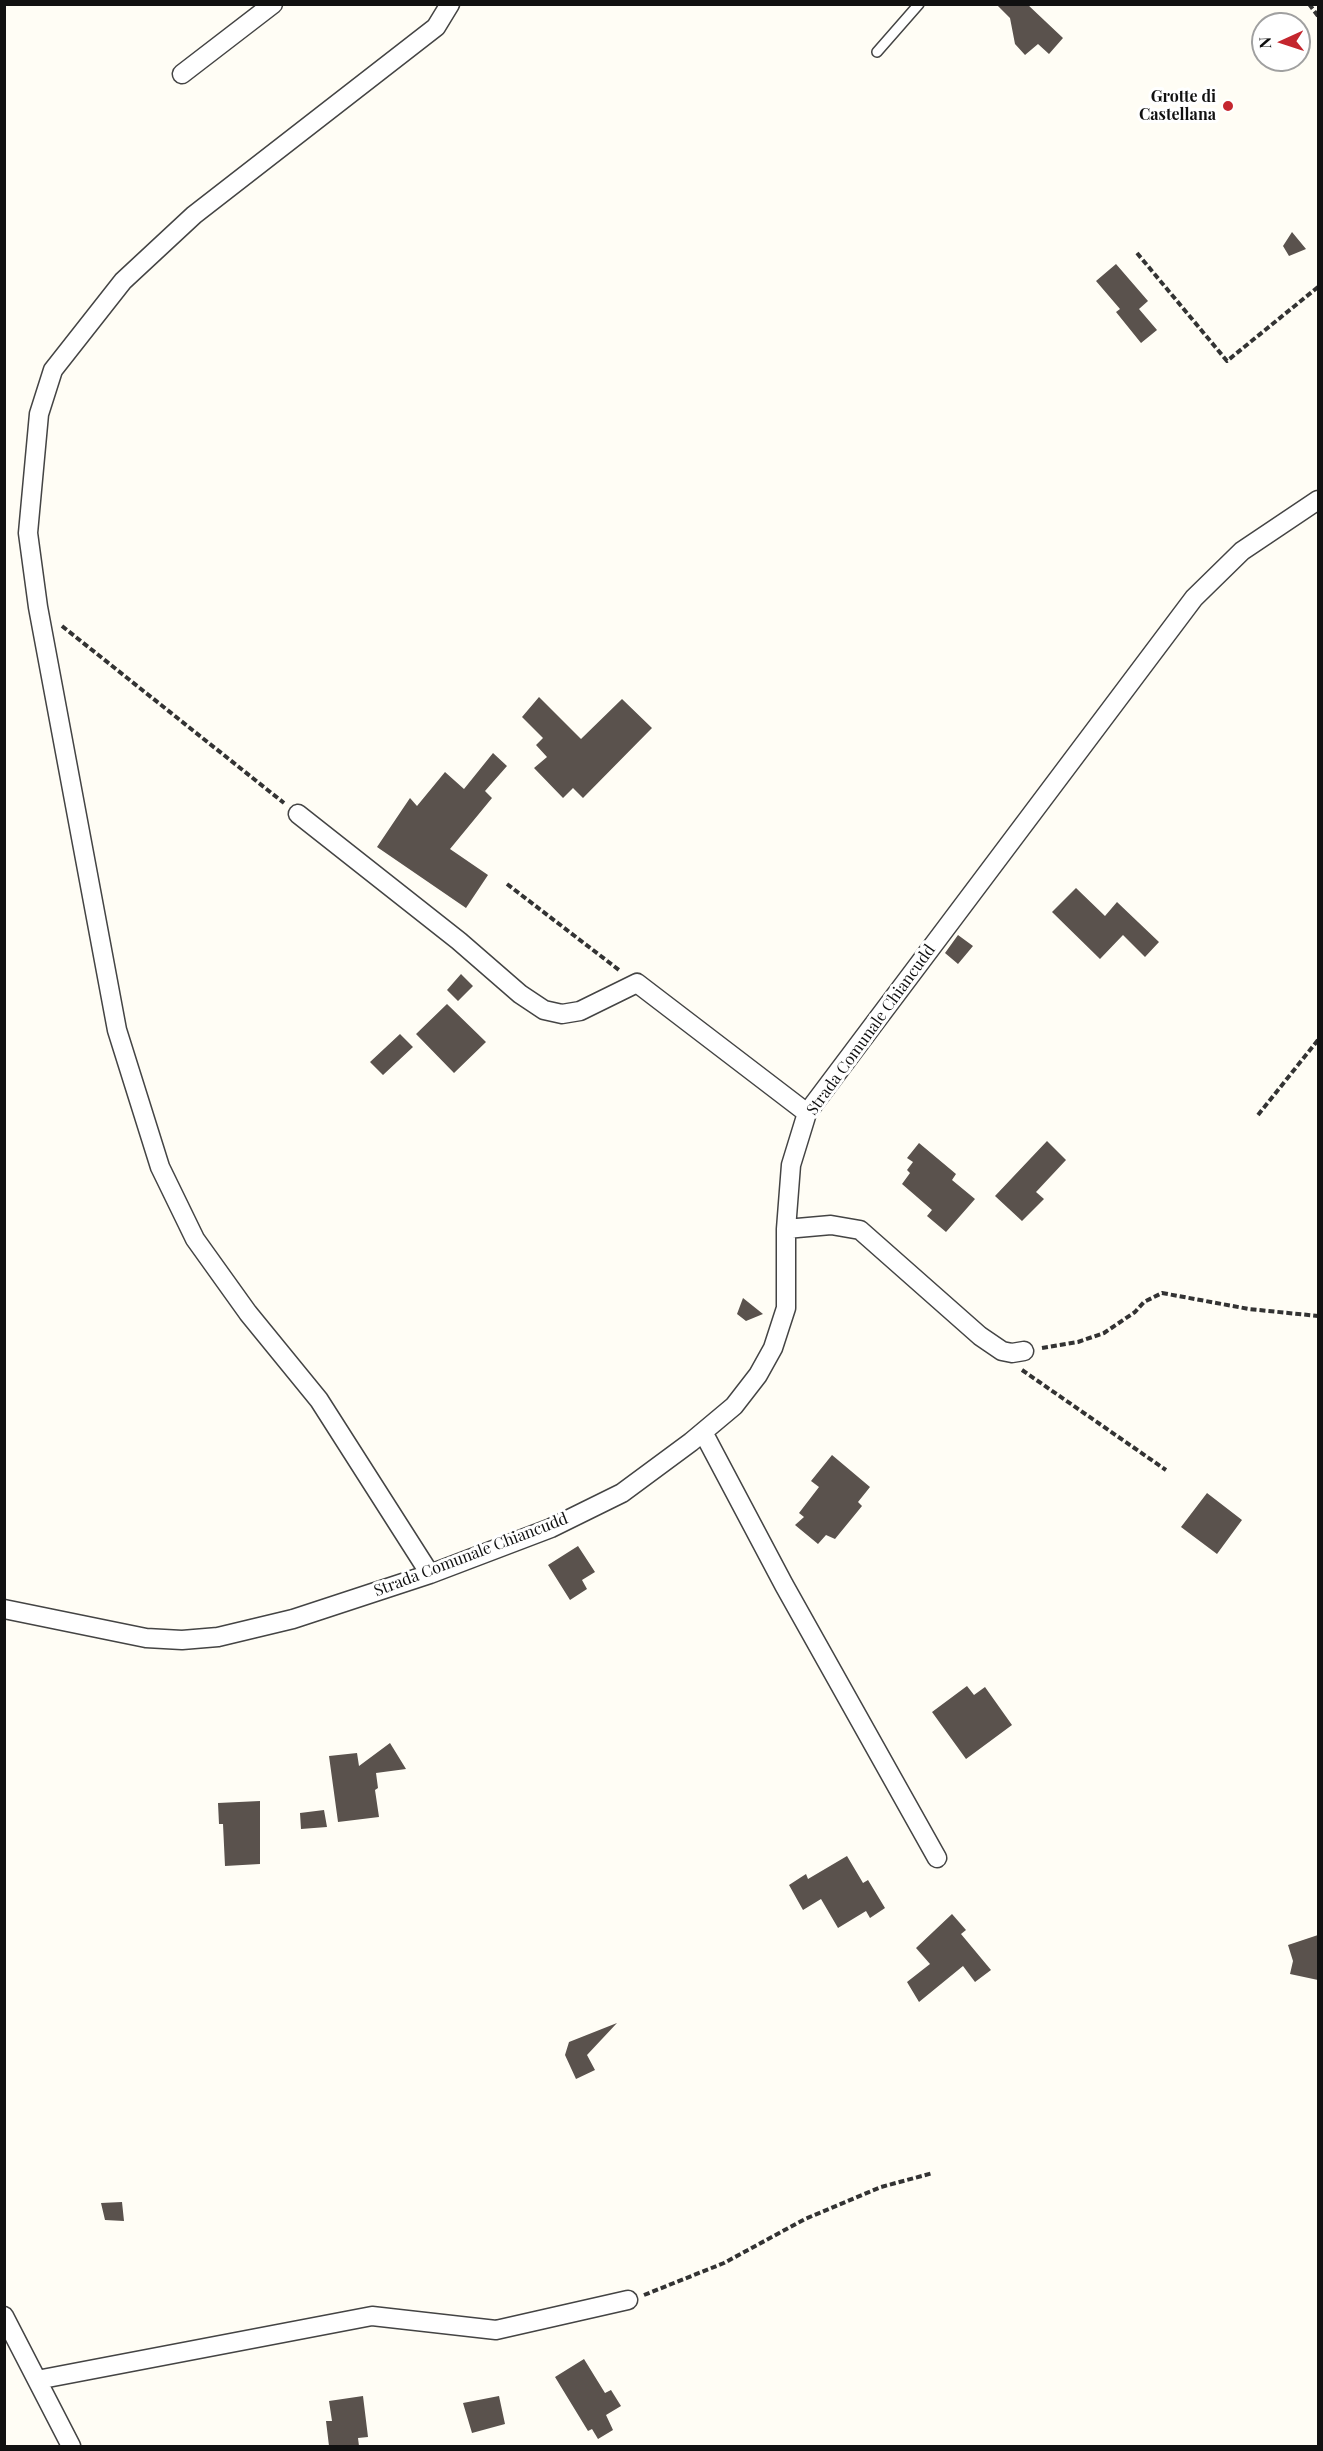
<!DOCTYPE html>
<html>
<head>
<meta charset="utf-8">
<style>
	body { margin:0 }
	#map { position:relative; width:1323px; height:2451px; overflow:hidden; background:#fffdf5; font-family:"Playfair Display",serif }
	canvas { display:block }
	.frame { position:absolute; inset:0; border:6px solid #111; pointer-events:none }
	.north { position:absolute; left:1251px; top:12px; width:60px; height:60px; box-sizing:border-box; background:#fff; border:2px solid #a0a0a0; border-radius:50%; rotate:267deg; font-size:16px; font-weight:700; line-height:24px; text-align:center; color:#111 }
	.north::after { content:''; display:block; margin:auto; width:21px; height:27px; background:#c4262e; clip-path:polygon(50% 0,100% 100%,50% 72%,0 100%) }
</style>
</head>
<body>
<div id="map">
<canvas width="1323" height="2451"></canvas>
<div class="frame"></div>
<div class="north">N</div>
</div>
<script>
const c = document.querySelector('canvas').getContext('2d');
c.lineJoin = 'round';
function fill(path, color) { c.fillStyle = color; c.fill(path, 'evenodd'); }
const toPath = rows => new Path2D(rows.map(r => 'M' + r).join(''));
function stroke(path, color, width, dash) { c.strokeStyle = color; c.lineWidth = width; c.lineCap = dash ? 'butt' : 'round'; c.setLineDash(dash || []); c.stroke(path); }
function label(font, color, halo, rows, align = 'center') {
  c.font = font + ' "Playfair Display",serif'; c.lineWidth = 6; c.setLineDash([]); c.textBaseline = 'middle'; c.strokeStyle = halo; c.fillStyle = color; for (const [text, x, y, turn = 0] of rows) {
    c.save(); c.translate(x, y); c.rotate((+turn || 0) * Math.PI / 180); c.textAlign = isNaN(turn) ? turn : align; if (halo) c.strokeText(text, 0, 0); c.fillText(text, 0, 0); c.restore();
  }
}
fill(toPath([
	[996,4,1027,4,1063,38,1049,54,1038,44,1025,55,1015,44,1010,18],
	[1292,232,1306,249,1289,256,1283,246],
	[1116,264,1148,301,1139,309,1157,330,1141,343,1116,312,1120,309,1096,281],
	[539,697,581,739,622,699,652,728,583,798,573,788,563,798,534,768,547,757,536,745,543,738,522,717],
	[493,753,507,766,485,791,492,798,450,849,488,875,466,908,377,847,410,798,417,806,445,772,464,789],
	[1076,888,1105,916,1117,902,1159,942,1145,957,1123,935,1100,959,1052,912],
	[958,935,973,946,958,964,945,953],
	[461,974,473,986,458,1001,447,990],
	[447,1004,486,1042,454,1073,416,1034],
	[400,1034,413,1047,383,1075,370,1062],
	[1047,1141,1066,1160,1036,1192,1044,1199,1022,1221,995,1196],
	[919,1143,956,1174,952,1180,975,1199,946,1232,927,1216,932,1210,902,1184,910,1173,907,1170,913,1162,907,1158],
	[743,1298,763,1314,746,1321,737,1314],
	[832,1455,870,1487,858,1502,862,1506,835,1539,826,1535,818,1544,795,1525,804,1517,799,1513,819,1487,811,1481],
	[1207,1493,1242,1520,1217,1554,1181,1527],
	[578,1546,595,1572,582,1580,587,1589,570,1600,548,1565],
	[967,1686,974,1695,985,1687,1012,1725,966,1759,932,1712],
	[390,1743,406,1769,376,1773,378,1788,375,1790,379,1817,338,1822,329,1756,357,1753,359,1766],
	[260,1801,260,1864,225,1866,223,1824,219,1824,218,1803],
	[324,1810,327,1827,301,1829,300,1813],
	[847,1856,863,1883,868,1880,885,1908,870,1918,866,1911,838,1928,821,1899,803,1910,789,1885,806,1874,808,1879],
	[952,1914,966,1930,961,1934,991,1970,975,1982,963,1966,919,2002,907,1982,930,1964,916,1948],
	[1318,1935,1318,1980,1290,1974,1293,1961,1288,1945],
	[617,2023,587,2055,595,2070,576,2079,565,2055,569,2042],
	[122,2202,124,2221,105,2220,101,2203],
	[584,2359,605,2393,611,2390,621,2406,606,2415,613,2430,598,2439,592,2429,588,2431,555,2377],
	[363,2396,368,2437,358,2438,359,2446,329,2446,326,2421,332,2421,329,2401],
	[499,2396,505,2424,472,2433,463,2403]
]), '#5a524d');
const lane = toPath([
	[877,52,919,4]
]);
const street = toPath([
	[182,74,273,4],
	[298,814,459,941,520,994,544,1010,562,1014,580,1011,637,983,807,1113],
	[786,1229,831,1225,860,1230,980,1336,1002,1351,1012,1353,1024,1351],
	[703,1432,784,1585,937,1858],
	[430,1574,319,1400,248,1313,195,1239,160,1167,117,1030,38,607,28,533,39,414,53,370,123,281,194,215,436,27,450,4],
	[4,1609,146,1638,182,1640,218,1637,293,1619,430,1574,551,1528,622,1493,691,1442,734,1406,758,1375,773,1348,786,1308,786,1229,791,1165,807,1113,1194,598,1242,551,1318,500],
	[4,2316,71,2446],
	[37,2380,372,2316,496,2330,628,2300]
]);
stroke(lane, '#444', 12);
stroke(street, '#444', 21);
stroke(toPath([
	[1309,4,1318,16],
	[1137,253,1227,361,1318,287],
	[62,626,284,803],
	[507,884,619,970],
	[1258,1115,1318,1040],
	[1042,1348,1078,1342,1104,1333,1135,1312,1144,1302,1162,1293,1249,1309,1318,1316],
	[1022,1370,1166,1470],
	[644,2295,724,2263,805,2219,881,2187,933,2173]
]), '#333', 4, [6, 3]);
stroke(lane, '#fff', 9);
stroke(street, '#fff', 18);
for (const [x, y, r, color] of [
	[1228,106,6,"#c4262e"]
]) { const dot = new Path2D(); dot.arc(x, y, r, 0, 2 * Math.PI); c.fillStyle = color; c.fill(dot); stroke(dot, '#fff', 2); }
label('bold 16px', '#111', '#fff', [
	["Grotte di",1216,97],
	["Castellana",1216,115]
], 'right');
label('16px', '#111', '#fff', [
	["Strada Comunale Chiancudd",871,1030,-54],
	["Strada Comunale Chiancudd",471,1555,-21]
]);
</script>
</body>
</html>
